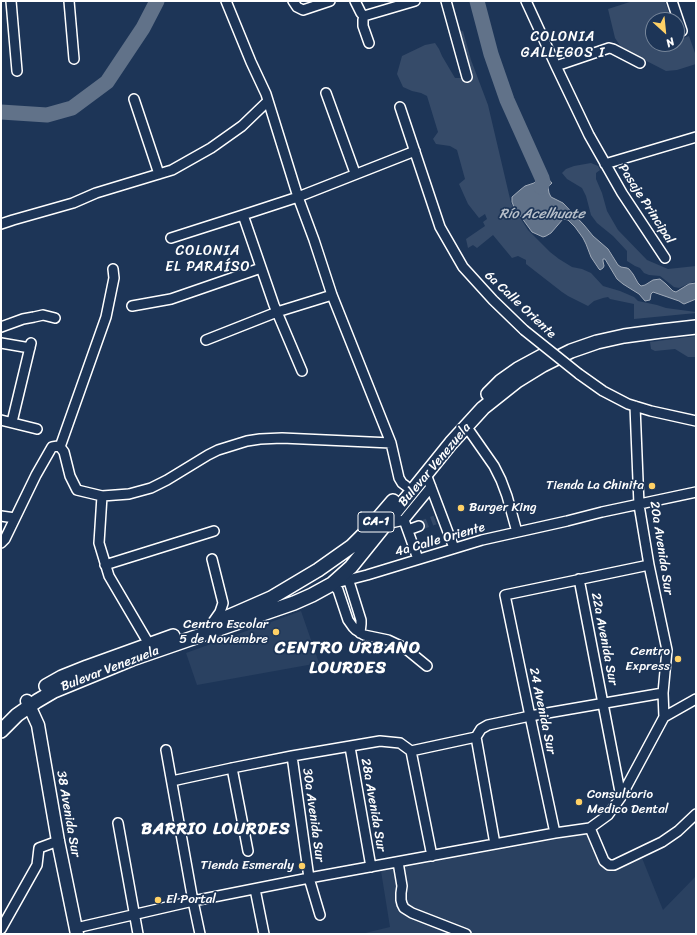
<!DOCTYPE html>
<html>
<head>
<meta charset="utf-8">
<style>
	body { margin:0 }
	#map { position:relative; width:697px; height:935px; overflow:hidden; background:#1d3557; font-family:Sriracha,sans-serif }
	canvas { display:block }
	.frame { position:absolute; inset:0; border:2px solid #fff; pointer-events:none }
	.north { position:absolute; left:645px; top:12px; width:40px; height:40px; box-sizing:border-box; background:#1d3557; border:1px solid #77869a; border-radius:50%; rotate:153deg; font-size:11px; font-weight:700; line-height:16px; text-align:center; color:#fff }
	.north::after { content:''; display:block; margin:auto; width:14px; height:18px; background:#ffd166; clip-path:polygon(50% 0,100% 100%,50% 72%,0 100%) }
</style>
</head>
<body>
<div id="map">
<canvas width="697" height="935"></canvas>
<div class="frame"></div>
<div class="north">N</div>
</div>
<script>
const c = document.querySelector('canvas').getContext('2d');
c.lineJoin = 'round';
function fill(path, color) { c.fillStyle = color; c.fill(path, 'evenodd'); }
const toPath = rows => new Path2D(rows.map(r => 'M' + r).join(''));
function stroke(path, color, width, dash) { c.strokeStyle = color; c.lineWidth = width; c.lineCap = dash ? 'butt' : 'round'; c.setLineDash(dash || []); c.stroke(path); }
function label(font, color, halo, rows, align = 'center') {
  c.font = font + ' Sriracha,sans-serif'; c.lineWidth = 3.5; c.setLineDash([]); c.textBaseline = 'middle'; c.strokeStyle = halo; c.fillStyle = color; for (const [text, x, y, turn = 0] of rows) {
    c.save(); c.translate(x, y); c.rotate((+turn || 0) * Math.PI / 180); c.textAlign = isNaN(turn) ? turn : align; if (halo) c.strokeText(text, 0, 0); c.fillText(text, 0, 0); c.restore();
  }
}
fill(toPath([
	[301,611,319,663,197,685,186,653],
	[586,834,605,870,642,858,663,910,696,876,696,934,361,934,390,927,381,871]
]), '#2a4161');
fill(toPath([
	[633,1,665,1,671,20,653,20,653,44,677,44,677,37,683,38,689,36,696,56,696,64,677,70,666,71,633,54,621,47,615,38,608,9],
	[463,31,471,60,488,105,511,203,528,230,550,252,559,259,572,267,582,269,591,273,603,286,620,291,634,297,638,301,657,305,666,308,696,312,696,313,634,319,634,304,610,299,608,297,603,298,594,301,588,306,568,296,562,292,526,264,526,260,518,256,512,258,493,235,477,248,473,245,468,248,466,239,485,226,483,222,487,219,485,214,479,218,468,204,459,184,465,179,457,150,450,146,436,144,433,139,438,132,427,96,421,93,412,91,403,87,397,74,402,56,425,45,435,43,439,49,442,56,455,78,470,78,459,32],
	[591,163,598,166,600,170,596,173,596,179,602,193,607,211,618,230,647,260,668,269,696,266,696,281,688,284,679,288,674,287,660,276,649,275,644,273,640,268,635,266,627,261,627,251,613,236,597,223,591,215,586,196,582,188,567,179,562,173,566,169,574,166],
	[696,336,696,357,688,357,675,349,655,351,651,349,650,342]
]), '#364b69');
const water = toPath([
	[538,168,552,183,548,187,549,193,551,197,563,203,584,225,593,236,608,249,618,265,621,267,627,268,629,269,633,274,638,283,641,286,645,285,653,280,660,279,666,284,673,291,676,292,689,284,696,283,696,299,684,304,682,303,679,301,653,292,651,294,650,300,645,301,639,294,623,284,617,279,605,259,603,259,603,261,604,266,603,268,600,270,599,269,591,257,586,244,583,238,575,227,568,220,564,219,563,219,551,233,546,236,543,237,532,232,514,207,512,202,512,197,520,190,525,186,534,183,537,180,538,168]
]);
fill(water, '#617289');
stroke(water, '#a0aab8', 1);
stroke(toPath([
	[477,1,491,54,507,100,542,178,543,182,541,187],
	[1,112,47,115,72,108,107,82,143,28,157,1]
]), '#617289', 15);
stroke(toPath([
	[419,526,435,520]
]), '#344968', 9, [9, 4.5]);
const minor = toPath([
	[11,1,17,71],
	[69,1,74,59],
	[226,1,251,62,266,94,298,197,314,240,332,295,391,443,399,478,402,483,406,486],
	[293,1,297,7,303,10,330,1],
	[355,1,361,13,364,16,363,20,363,26,369,43],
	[446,1,467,77],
	[526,1,556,66,589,135,622,193,665,258],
	[672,1,682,31],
	[364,16,415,1],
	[556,66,609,48,613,49,640,63],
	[326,93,355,173],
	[134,99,159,174],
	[400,107,440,227,463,267,493,300,524,330],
	[605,164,696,137],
	[243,215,274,305,302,371],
	[1,224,13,220,73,203,96,193,172,170,211,148,242,126,268,101],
	[171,238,243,215,298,197,415,151],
	[132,306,171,299,261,268],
	[1,327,23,319,34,317,43,315,55,318],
	[206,340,277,312,332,295],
	[1,343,30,348],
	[579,374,603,391,628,404,651,411,696,421],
	[1,420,37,429],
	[12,422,31,343],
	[466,426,494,466,501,480,507,496,517,532],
	[60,447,106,317,114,278,113,269],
	[426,474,454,548],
	[102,496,99,543,109,576,149,644],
	[1,516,15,518],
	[404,520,418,559],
	[386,524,404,520,431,487],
	[408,530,419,526],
	[1,543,5,539,36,475,52,447,58,446,61,448,64,452,70,476,77,490,102,496,129,494,151,488,167,480,208,455,218,450,247,441,260,439,282,438,391,443],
	[212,559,223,603,220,612,213,622],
	[105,565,214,531],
	[347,575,361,620,361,624,360,633],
	[579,579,621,797],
	[427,666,405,648,388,640,364,635,356,630,353,627,348,620,338,590,332,584,367,575,482,540,567,521,602,512,696,492],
	[664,717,696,699],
	[476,737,495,844],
	[350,747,371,867],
	[166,750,193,901,200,934],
	[411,751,432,856],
	[292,756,309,878,320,915],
	[232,768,248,851],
	[172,781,232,768,292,756,380,741,400,743,411,751,476,737,481,729,488,725,530,716,663,693],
	[118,823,138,934],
	[590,828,604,861,609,865,614,865,662,842,678,831,696,814],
	[555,833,530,716,505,595,649,565],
	[398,862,402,886,401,893,401,900,402,904,404,908,412,913,466,934],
	[255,889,264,934],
	[76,928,193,901,309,878,555,833,590,828,608,815,621,797,664,717,663,693,667,650,649,565,639,505,635,406],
	[1,929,37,865,39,848,58,841]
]);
const major = toPath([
	[27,701,38,725,58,841,77,934]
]);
const highway = toPath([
	[488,394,501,381,518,369,542,356],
	[225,618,239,612,271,598,318,570,352,546,369,529,393,501],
	[46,686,62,677,87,667,173,636],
	[1,731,17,715,37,701,54,691,132,659,294,603,312,595,332,584,351,567,451,443,483,408,517,381,543,365,571,351,597,342,624,336,661,331,696,327]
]);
stroke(minor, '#fff', 12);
stroke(major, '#fff', 15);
stroke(highway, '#fff', 16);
stroke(minor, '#1d3557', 9);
stroke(major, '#1d3557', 12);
stroke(highway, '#1d3557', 13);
const minorBridge = toPath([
	[524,330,579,374]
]);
stroke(minorBridge, '#fff', 12, []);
stroke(minorBridge, '#1d3557', 9);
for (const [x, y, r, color] of [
	[652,486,4,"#ffd166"],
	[461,508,4,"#ffd166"],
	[276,632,4,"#ffd166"],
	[678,659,4,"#ffd166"],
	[579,802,4,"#ffd166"],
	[302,866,4,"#ffd166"],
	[158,900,4,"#ffd166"]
]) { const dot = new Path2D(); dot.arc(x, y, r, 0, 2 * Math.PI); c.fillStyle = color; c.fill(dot); stroke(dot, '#1d3557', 1.5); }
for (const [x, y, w] of [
	[376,522,36]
]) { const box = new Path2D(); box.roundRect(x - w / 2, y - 10, w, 20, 3); c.fillStyle = '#1d3557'; c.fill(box); stroke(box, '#fff', 1); }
label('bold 12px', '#fff', null, [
	["CA-1",376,522]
]);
label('13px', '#fff', '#1d3557', [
	["Pasaje Principal",646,204,57],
	["6a Calle Oriente",520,305,43],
	["Bulevar Venezuela",435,465,-50],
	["4a Calle Oriente",440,540,-16],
	["20a Avenida Sur",661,548,81],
	["22a Avenida Sur",604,639,79],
	["Bulevar Venezuela",110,669,-21],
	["24 Avenida Sur",542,711,78],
	["28a Avenida Sur",373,805,80],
	["38 Avenida Sur",68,814,80],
	["30a Avenida Sur",313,815,82]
]);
label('13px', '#fff', '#1d3557', [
	["Tienda La Chinita",644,486],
	["Burger King",469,508,"left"],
	["Centro Escolar",268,625],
	["5 de Noviembre",268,640],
	["Centro",670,652],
	["Express",670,667],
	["Consultorio",587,795,"left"],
	["Medico Dental",587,810,"left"],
	["Tienda Esmeraly",294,866],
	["El Portal",166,900,"left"]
], 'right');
c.letterSpacing = '1px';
label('14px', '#fff', '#1d3557', [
	["COLONIA",563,37],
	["GALLEGOS I",563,53],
	["COLONIA",208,251],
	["EL PARAÍSO",208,267]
]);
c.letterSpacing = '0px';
label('italic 14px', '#b8c0ca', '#1d3557', [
	["Río Acelhuate",542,214]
]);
c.letterSpacing = '1px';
label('bold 17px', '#fff', '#1d3557', [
	["CENTRO URBANO",348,649],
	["LOURDES",348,669],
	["BARRIO LOURDES",216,830]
]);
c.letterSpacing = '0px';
</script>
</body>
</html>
